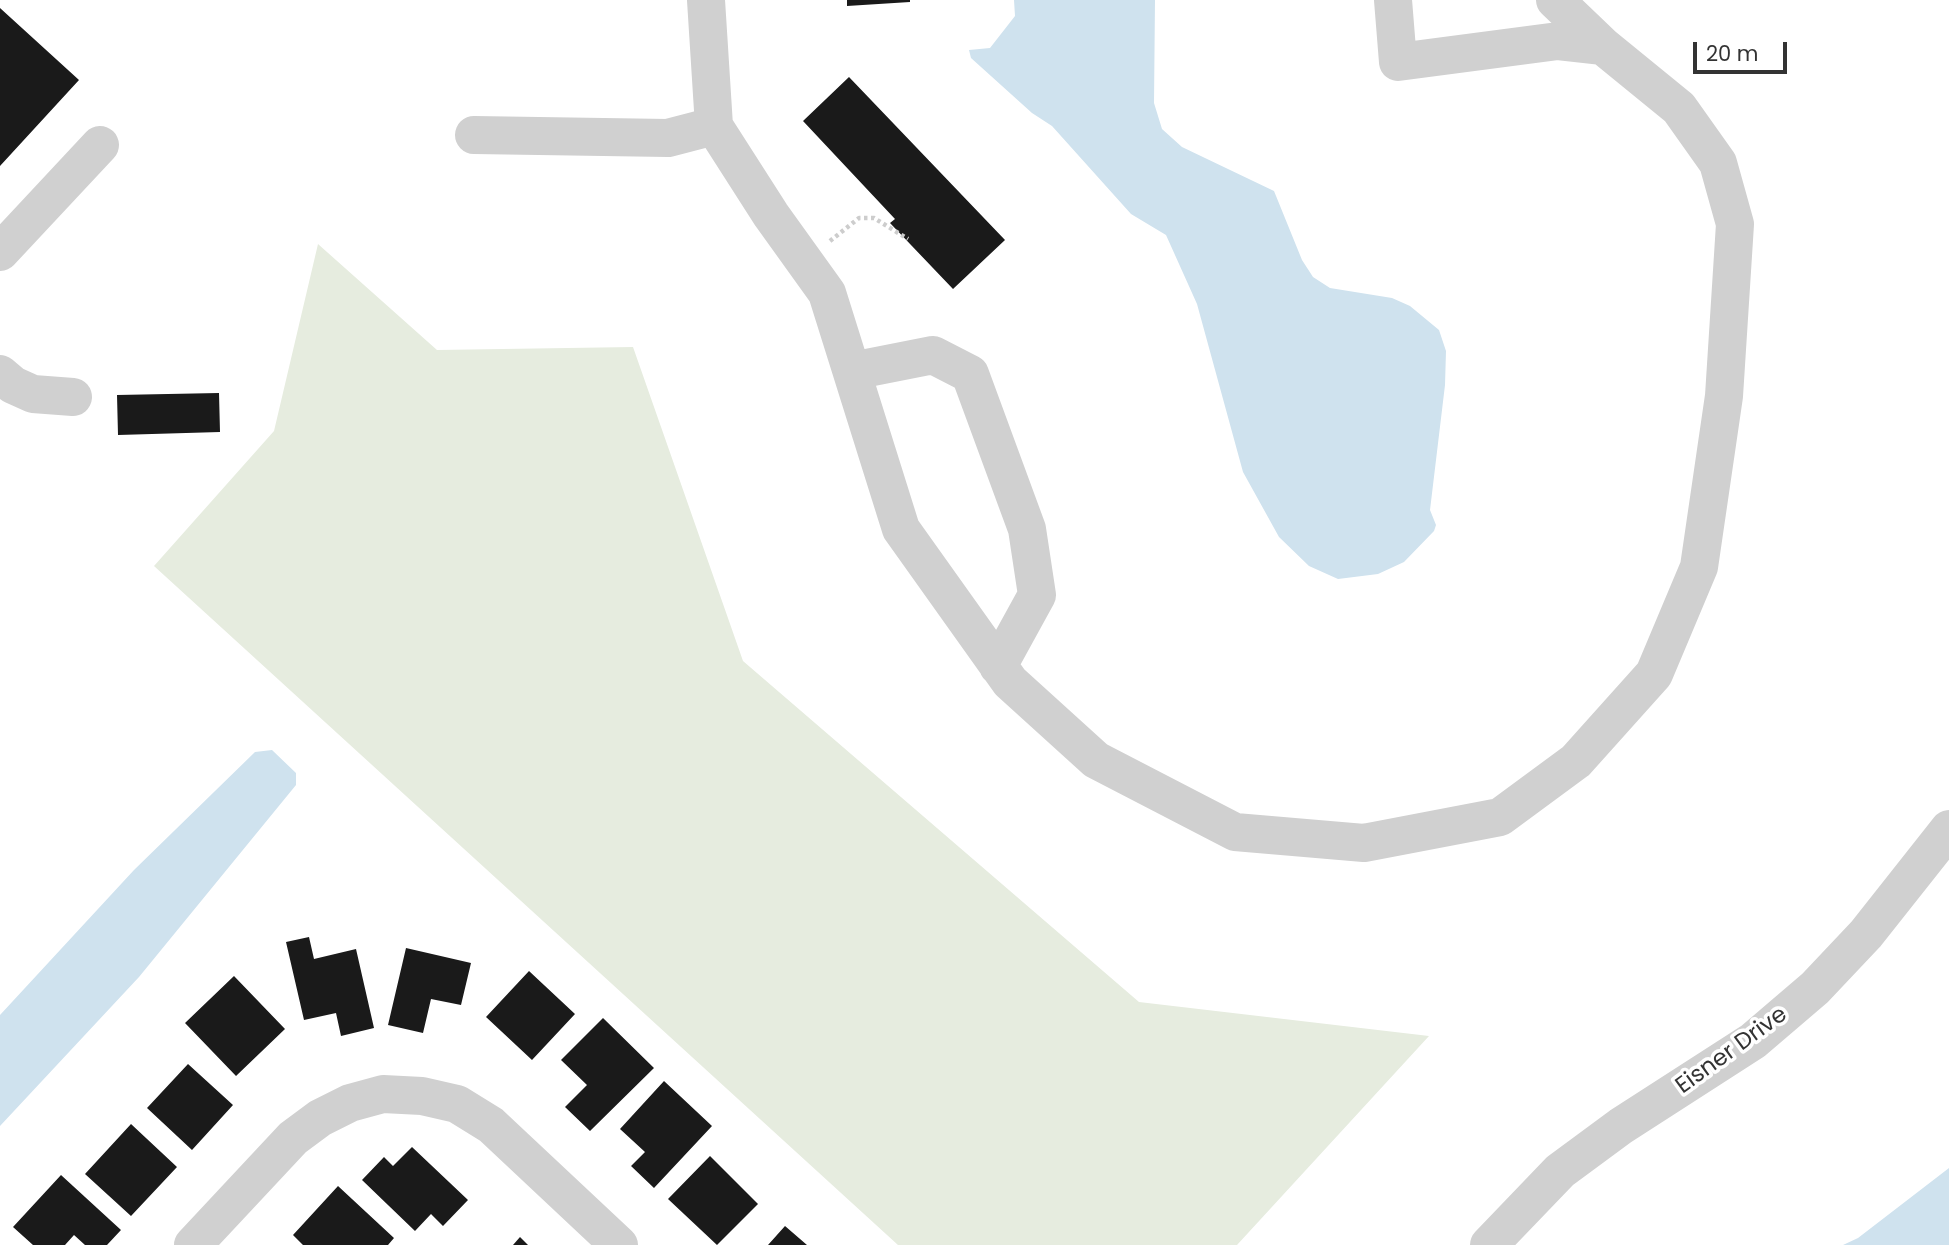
<!DOCTYPE html>
<html>
<head>
<meta charset="utf-8">
<style>
	body { margin:0 }
	#map { position:relative; width:1949px; height:1245px; overflow:hidden; background:#fff; font-family:Poppins,sans-serif }
	canvas { display:block }
	.scale { position:absolute; left:1693px; top:42px; width:94px; height:32px; box-sizing:border-box; border:4px solid #333; border-top:0; padding-left:9px; font-size:21px; line-height:24px; white-space:nowrap; color:#333; -webkit-text-stroke:5px #fff; paint-order:stroke }
</style>
</head>
<body>
<div id="map">
<canvas width="1949" height="1245"></canvas>
<div class="scale">20 m</div>
</div>
<script>
const c = document.querySelector('canvas').getContext('2d');
c.lineJoin = 'round';
function fill(path, color) { c.fillStyle = color; c.fill(path, 'evenodd'); }
const toPath = rows => new Path2D(rows.map(r => 'M' + r).join(''));
function stroke(path, color, width, dash) { c.strokeStyle = color; c.lineWidth = width; c.lineCap = dash ? 'butt' : 'round'; c.setLineDash(dash || []); c.stroke(path); }
function label(font, color, halo, rows, align = 'center') {
  c.font = font + ' Poppins,sans-serif'; c.lineWidth = 7; c.setLineDash([]); c.textBaseline = 'middle'; c.strokeStyle = halo; c.fillStyle = color; for (const [text, x, y, turn = 0] of rows) {
    c.save(); c.translate(x, y); c.rotate((+turn || 0) * Math.PI / 180); c.textAlign = isNaN(turn) ? turn : align; if (halo) c.strokeText(text, 0, 0); c.fillText(text, 0, 0); c.restore();
  }
}
fill(toPath([
	[318,244,437,350,633,347,743,661,1139,1002,1429,1036,1237,1245,898,1245,154,566,274,431]
]), '#e6ecdf');
fill(toPath([
	[1014,0,1155,0,1154,103,1162,129,1182,147,1274,191,1302,260,1313,277,1330,288,1392,298,1410,306,1439,330,1446,351,1445,385,1430,510,1436,525,1434,531,1404,562,1378,574,1338,579,1309,566,1279,537,1243,472,1197,304,1166,235,1131,214,1052,126,1032,113,971,58,969,50,990,48,1015,16],
	[272,750,296,773,296,785,139,977,0,1126,0,1015,134,870,255,752],
	[1949,1168,1949,1245,1843,1245,1858,1238]
]), '#cfe2ee');
fill(toPath([
	[847,0,910,0,910,2,847,6],
	[0,8,79,80,0,166],
	[849,77,1005,240,953,289,890,223,895,219,803,121],
	[219,393,220,432,118,435,117,395],
	[309,937,314,959,356,949,374,1028,341,1036,336,1013,304,1020,286,942],
	[406,948,471,963,461,1005,431,999,423,1033,388,1025],
	[529,971,575,1014,532,1060,486,1017],
	[234,976,285,1029,236,1076,185,1023],
	[603,1018,654,1068,590,1131,565,1107,587,1085,561,1060],
	[188,1064,233,1105,192,1150,147,1108],
	[664,1081,712,1126,654,1188,631,1166,645,1152,620,1129],
	[131,1124,177,1167,131,1216,85,1174],
	[412,1147,468,1200,443,1226,431,1214,415,1231,362,1180,384,1157,393,1166],
	[710,1156,758,1204,717,1245,668,1199],
	[61,1175,121,1230,107,1245,85,1245,74,1235,65,1245,33,1245,13,1227],
	[338,1186,394,1238,388,1245,303,1245,293,1235],
	[785,1226,807,1245,768,1245],
	[520,1237,528,1245,513,1245]
]), '#1a1a1a');
stroke(toPath([
	[830,241,859,218,874,218,908,239]
]), '#cdcdcd', 4.5, [3.5, 3.5]);
stroke(toPath([
	[706,0,714,126,771,215,827,293,901,529,1010,682,1096,760,1235,832,1364,843,1500,817,1576,761,1654,674,1699,567,1724,396,1735,224,1718,163,1679,108,1603,46,1558,41,1398,62,1393,0],
	[1555,0,1603,46],
	[474,135,668,138,714,126],
	[0,252,100,145],
	[852,371,933,355,970,374,1027,529,1037,595,998,666],
	[0,374,13,385,33,394,73,397],
	[193,1245,293,1138,320,1118,350,1103,383,1094,422,1096,457,1104,491,1125,619,1245],
	[1489,1245,1560,1171,1621,1126,1753,1041,1815,988,1866,934,1949,829]
]), '#d0d0d0', 38);
label('23px', '#333', '#fff', [
	["Eisner Drive",1732,1051,-36]
]);
</script>
</body>
</html>
